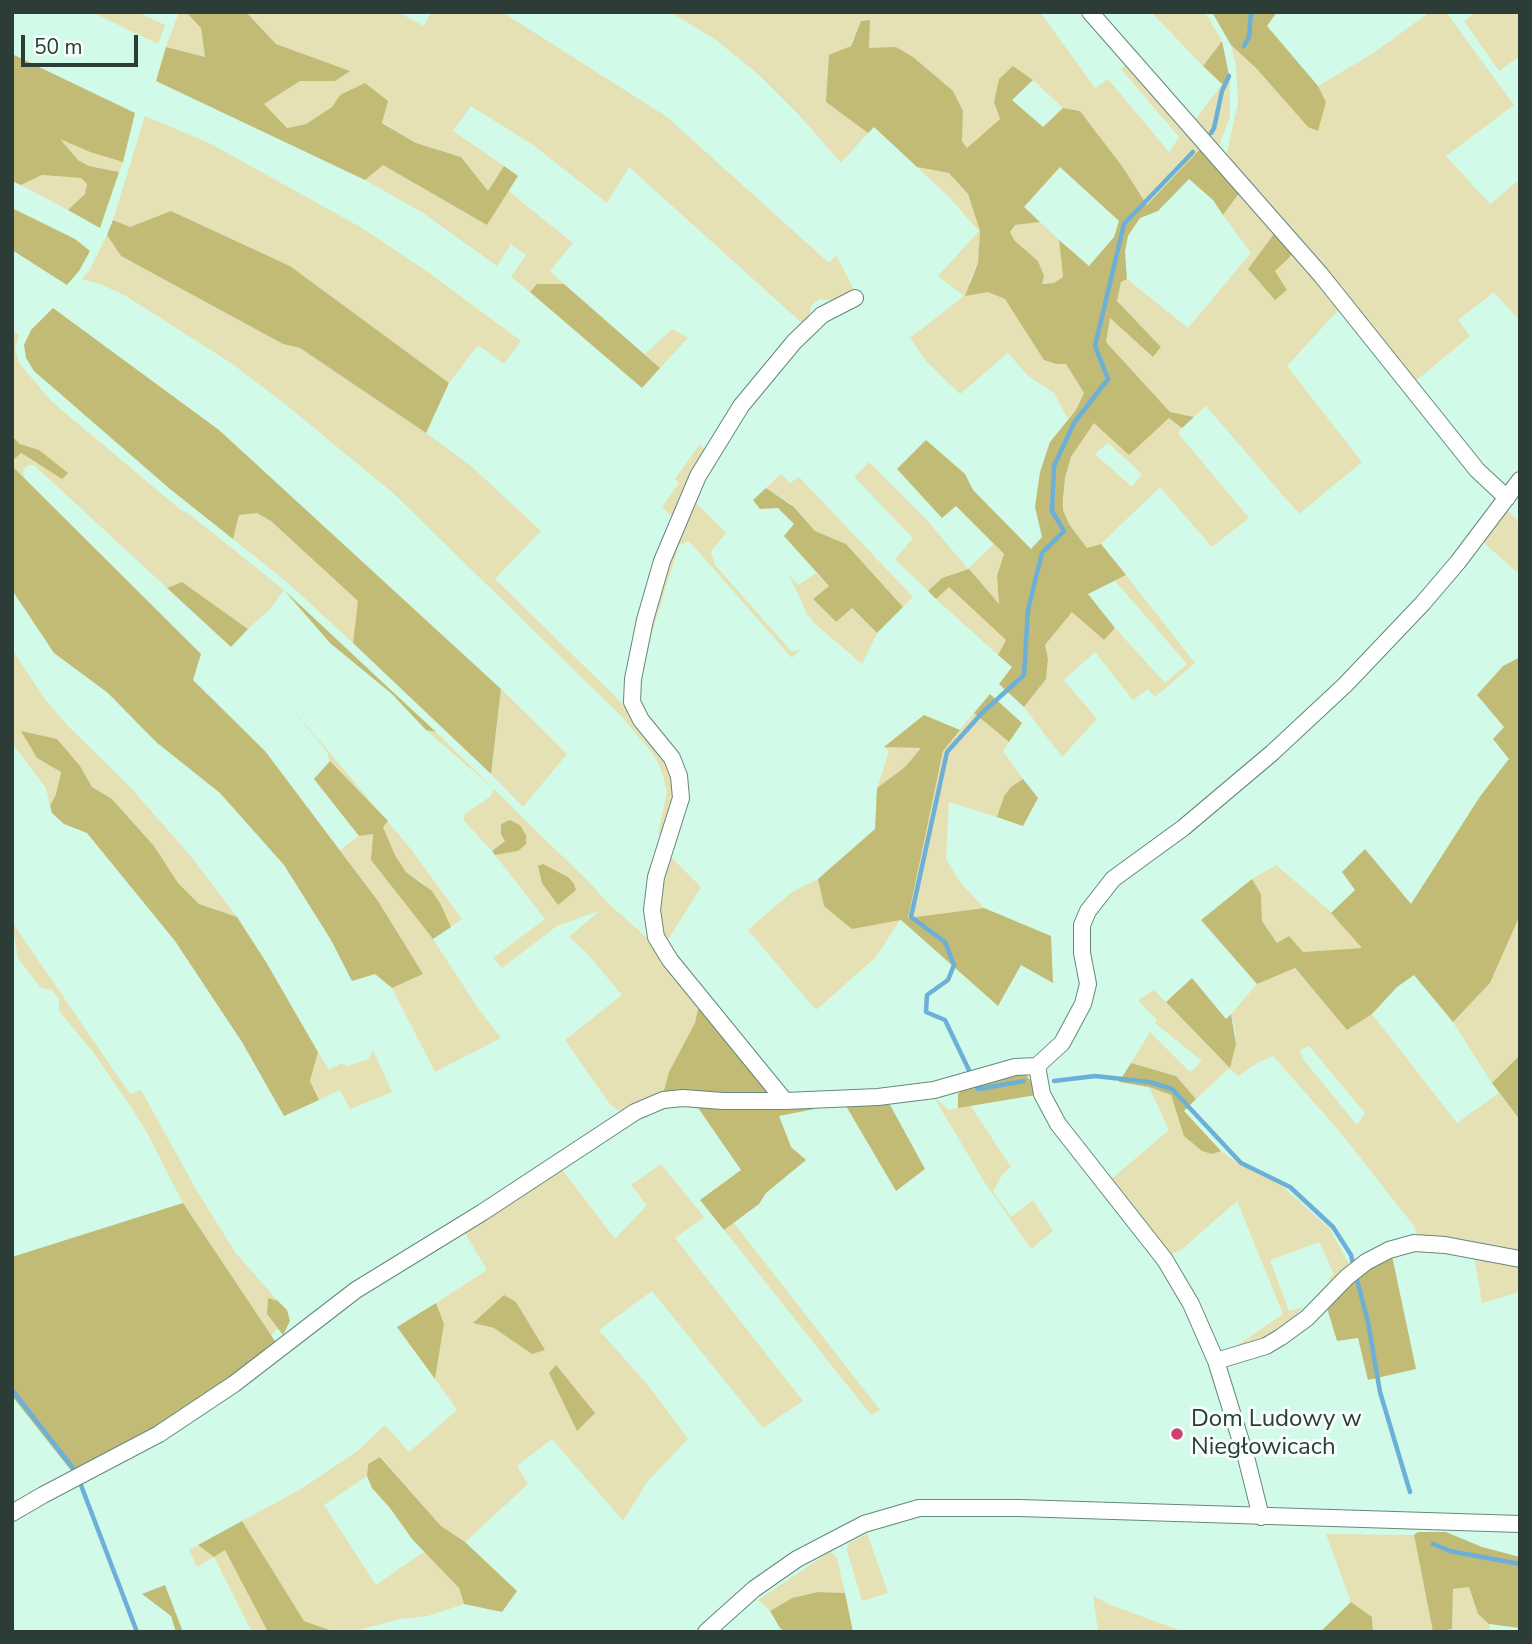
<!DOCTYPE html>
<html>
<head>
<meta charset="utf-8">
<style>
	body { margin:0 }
	#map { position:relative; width:1532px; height:1644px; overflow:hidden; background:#d1fae9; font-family:"Nunito Sans",sans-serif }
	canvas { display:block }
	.frame { position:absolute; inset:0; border:14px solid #2c3c36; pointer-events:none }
	.scale { position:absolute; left:21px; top:35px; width:117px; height:32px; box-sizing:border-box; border:4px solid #2c3c36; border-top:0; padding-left:9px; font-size:21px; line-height:24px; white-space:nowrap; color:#2c3c36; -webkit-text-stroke:5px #f6fefb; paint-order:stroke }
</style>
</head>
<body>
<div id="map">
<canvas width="1532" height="1644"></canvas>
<div class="frame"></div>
<div class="scale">50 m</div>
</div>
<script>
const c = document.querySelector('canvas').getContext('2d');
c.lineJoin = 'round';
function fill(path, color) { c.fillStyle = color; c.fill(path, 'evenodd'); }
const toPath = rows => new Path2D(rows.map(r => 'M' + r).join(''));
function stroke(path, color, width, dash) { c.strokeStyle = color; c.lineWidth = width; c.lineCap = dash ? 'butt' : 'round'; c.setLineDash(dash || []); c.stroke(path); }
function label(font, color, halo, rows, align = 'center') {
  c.font = font + ' "Nunito Sans",sans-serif'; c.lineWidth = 6; c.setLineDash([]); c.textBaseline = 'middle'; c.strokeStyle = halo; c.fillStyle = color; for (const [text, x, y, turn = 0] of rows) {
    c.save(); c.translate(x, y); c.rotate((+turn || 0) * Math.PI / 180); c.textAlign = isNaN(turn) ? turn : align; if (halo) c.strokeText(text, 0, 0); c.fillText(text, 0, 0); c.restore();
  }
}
fill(toPath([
	[92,12,138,12,165,25,158,44],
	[179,12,186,12,201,28,205,57,166,47],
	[246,12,398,12,424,26,431,12,502,12,667,117,829,263,836,255,855,292,835,301,819,299,811,306,809,321,804,325,629,167,607,203,533,145,471,106,453,131,504,166,488,192,461,157,416,143,340,95,332,107,306,124,287,128,263,104,300,81,335,81,349,71,276,44],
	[670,12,1040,12,1095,88,1108,79,1169,152,1179,137,1121,69,1127,64,1201,148,1147,205,1122,166,1080,111,1063,108,1033,80,1013,66,999,79,994,102,1000,119,967,148,962,141,963,111,868,48,870,21,861,21,826,102,868,133,841,163,798,114,758,74,716,40],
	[1151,12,1205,12,1222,41,1203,66],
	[1430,12,1446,12,1514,105,1446,156,1490,204,1520,179,1520,321,1494,292,1458,320,1470,336,1412,384,1226,156,1238,103,1236,66,1231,45,1257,69,1326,102,1318,86,1372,54],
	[1475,12,1520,12,1520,56,1499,71,1464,21],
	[1230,80,1230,117,1216,153,1191,125,1222,84],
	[145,116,209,143,362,228,432,275,521,341,504,364,478,345,449,383,290,266,171,211,130,227,113,220],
	[59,138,90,152,123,162,119,172,89,166,78,160],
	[382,164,487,225,507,190,573,243,550,271,564,284,537,284,530,292,511,277,526,255,511,244,497,266,423,213,365,180],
	[917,167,949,173,968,194,980,231,978,263,969,282,1005,299,1056,364,1066,364,1084,393,1076,410,1068,419,1054,393,1027,375,1008,353,960,394,926,361,910,338,964,296,938,276,979,231,949,197],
	[42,175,81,178,87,184,85,194,68,210,21,185],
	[1240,192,1276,231,1248,269,1275,299,1287,290,1274,271,1295,252,1342,306,1287,366,1362,462,1299,514,1206,406,1194,417,1170,412,1106,342,1110,317,1153,356,1161,347,1117,301,1121,282,1127,279,1188,328,1251,253,1223,215],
	[1040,222,1059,240,1063,277,1054,283,1042,284,1038,261,1015,241,1010,232,1015,225],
	[107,235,121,256,283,344,300,348,426,433,471,466,541,531,495,579,624,705,629,704,667,761,677,791,666,837,658,833,667,792,662,772,654,755,620,715,393,493,285,404,231,363,126,296,100,284,82,279,89,271],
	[672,329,688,338,660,368,645,354],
	[12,331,19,335,15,349,19,363,51,401,181,510,188,513,284,590,270,609,248,629,182,582,167,588,34,465,28,465,23,470,24,478,12,466,12,461,20,453,45,469,39,450,20,444,12,436],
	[1170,417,1182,428,1178,433,1249,518,1212,547,1160,487,1101,544,1087,548,1069,524,1063,510,1065,478,1071,457,1094,423],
	[1108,443,1142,474,1132,487,1095,454],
	[700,444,707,452,674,519,662,507,679,483,675,479],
	[869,462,927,520,968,569,994,544,1004,555,997,576,999,605,942,578,928,591,895,559,913,538,854,477],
	[781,474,790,483,799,477,913,597,903,607,846,544,815,531,794,506,766,488],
	[694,501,726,533,711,551,715,565,792,652,801,649,792,658,689,541,679,545,650,639,646,635,662,573],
	[1507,510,1520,524,1520,575,1484,543],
	[257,512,271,521,359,601,353,643,288,583,233,539,239,515],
	[816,573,829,586,813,599,835,622,851,608,877,633,862,664,815,624,807,614,789,575,798,585],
	[1126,575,1195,663,1155,697,1148,689,1133,700,1095,652,1064,680,1097,719,1062,757,1024,707,1046,679,1048,659,1045,645,1072,611,1104,640,1115,628,1165,683,1187,664,1115,581],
	[949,586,1007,640,998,655,936,599],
	[12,649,44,698,69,727,130,787,189,854,237,917,199,904,178,883,154,846,112,799,92,787,80,766,22,731,37,758,61,771,56,794,50,806,46,788,12,743],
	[501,689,567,754,523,807,491,774],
	[285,700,410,848,462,919,451,927,441,905,422,882,406,872,395,855,383,827,388,821,330,761,327,752],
	[974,713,1009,742,1003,751,1023,779,1011,787,1004,796,997,817,949,802,946,859,960,882,984,908,908,918,943,750],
	[426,730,436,732,494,789,527,822,587,880,609,904,655,945,699,1004,695,1023,663,1094,626,1112,617,1110,609,1103,565,1040,622,995,585,951,569,937,599,911,557,926,502,968,493,958,545,919,495,855,518,851,526,835,520,825,510,820,505,841,492,851,463,820,465,814,491,796,494,789],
	[884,747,921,748,905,767,877,788,889,751],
	[373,833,371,860,433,939,478,1008,501,1038,435,1072,392,988,422,974,378,901,340,850,359,836],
	[671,857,701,887,667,941,668,948,658,923,659,901],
	[1276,865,1331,912,1363,948,1303,952,1277,943,1262,921,1261,894,1252,879],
	[818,879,824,906,900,920,876,957,816,1010,748,930,792,892],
	[1520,915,1520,1055,1492,1083,1453,1022,1490,983],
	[12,922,130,1094,141,1090,197,1191,235,1252,278,1301,268,1299,267,1314,278,1329,271,1335,183,1203,146,1131,129,1104,93,1052,59,1011,59,999,52,990,41,988,18,958],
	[1294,968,1347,1029,1372,1014,1457,1123,1499,1093,1520,1120,1520,1256,1418,1237,1414,1226,1340,1132,1273,1056,1257,1063,1238,1076,1229,1068,1196,1099,1176,1076,1131,1063,1150,1032,1190,1072,1202,1061,1155,1023,1157,1020,1138,1000,1154,990,1230,1067,1236,1033,1231,1014,1257,984],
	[1309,1046,1365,1113,1357,1125,1302,1058,1300,1050],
	[373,1050,392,1092,350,1109,340,1090,319,1100,310,1081,318,1052,329,1070,341,1063,347,1066,369,1059],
	[1149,1087,1171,1095,1174,1104,1212,1154,1221,1151,1242,1166,1281,1185,1330,1229,1350,1266,1331,1282,1328,1279,1334,1274,1319,1242,1270,1260,1289,1311,1303,1307,1283,1330,1241,1349,1235,1347,1283,1314,1237,1201,1182,1249,1169,1255,1109,1181,1169,1130],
	[933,1096,949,1110,970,1105,1011,1167,1002,1175,993,1192,1011,1217,1033,1200,1053,1231,1031,1249,985,1183],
	[661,1164,704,1217,675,1238,803,1401,763,1428,652,1291,599,1330,648,1385,688,1439,647,1482,623,1521,552,1439,517,1466,528,1484,465,1542,441,1526,381,1457,368,1464,367,1476,324,1505,376,1585,425,1551,459,1588,464,1604,428,1616,400,1619,351,1632,335,1632,304,1621,242,1521,301,1489,359,1450,385,1425,409,1452,457,1410,435,1379,444,1324,436,1303,487,1270,463,1230,561,1168,615,1239,647,1205,631,1185],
	[516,1302,511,1339,494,1328,474,1323],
	[734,1223,880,1410,871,1415,724,1230],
	[1474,1255,1520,1264,1520,1292,1482,1303],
	[867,1533,888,1593,862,1601,847,1550,848,1544],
	[1326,1534,1414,1535,1433,1632,1373,1632,1372,1617,1351,1602],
	[198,1545,214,1557,225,1549,268,1632,252,1632,214,1557,197,1567,189,1550],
	[828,1553,832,1553,837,1558,845,1593,818,1592,792,1598,770,1611,758,1600],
	[1469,1587,1478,1614,1489,1624,1491,1632,1439,1632,1452,1628,1453,1589],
	[1093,1596,1113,1606,1185,1632,1098,1632]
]), '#e6e1b4');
fill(toPath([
	[186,12,246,12,276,44,350,71,335,81,300,81,264,104,287,128,306,124,332,107,340,95,365,83,388,101,382,123,416,143,461,157,488,191,504,166,518,176,487,225,383,165,365,180,156,81,166,47,205,57,201,28],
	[1212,12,1277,12,1267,26,1318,86,1326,102,1318,131,1308,127,1257,69,1231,45],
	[870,20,869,48,896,47,913,57,953,91,963,111,962,141,967,148,1000,119,994,102,999,79,1013,66,1033,80,1012,100,1043,127,1063,108,1080,111,1122,166,1147,205,1201,148,1240,192,1223,215,1213,200,1189,179,1158,211,1140,218,1128,236,1125,251,1127,279,1121,282,1117,301,1161,347,1153,357,1110,318,1106,342,1170,412,1194,417,1182,428,1169,418,1129,455,1094,423,1071,457,1065,478,1063,500,1063,510,1069,524,1087,548,1101,544,1126,575,1088,594,1115,628,1104,640,1072,612,1045,645,1048,659,1046,679,1024,707,999,684,1012,667,998,655,1006,640,949,587,936,599,928,591,942,578,969,569,999,604,997,576,1004,554,956,506,942,518,897,469,926,440,965,474,973,490,1031,549,1042,537,1035,507,1040,472,1050,442,1076,410,1084,393,1066,364,1056,364,1044,360,1005,299,988,292,965,296,978,263,980,231,968,194,949,173,917,167,874,127,868,133,826,102,829,55,851,46,861,21],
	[1060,167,1119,221,1114,237,1089,266,1059,240,1063,277,1054,283,1042,284,1044,276,1038,261,1015,241,1010,232,1015,225,1040,222,1024,207],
	[1222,41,1230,80,1222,84,1203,66],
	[12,54,135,113,123,162,90,152,60,139,78,160,89,166,119,172,100,228,68,210,85,194,87,184,81,178,42,175,21,185,12,181],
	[12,208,75,239,90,251,79,271,67,285,12,250],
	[171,211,290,266,449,383,426,433,300,348,283,344,121,256,107,235,113,220,130,227],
	[1276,231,1295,252,1275,271,1287,290,1275,300,1248,269],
	[537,284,564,284,660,368,642,388,530,292],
	[53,308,219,430,501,689,491,774,353,643,358,601,271,521,257,513,239,515,233,539,170,489,34,371,26,358,24,345,31,330],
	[12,436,20,444,39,450,68,473,62,479,21,453,12,461],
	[12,466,201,654,193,680,265,751,378,901,423,974,392,988,375,974,352,981,331,940,284,865,220,793,156,742,108,693,54,653,12,590],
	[766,488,794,507,815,531,846,544,903,607,877,633,852,608,836,622,813,599,829,586,784,536,794,524,778,508,760,509,753,500],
	[182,582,248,629,231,647,167,588],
	[284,590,394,693,436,732,426,730,392,694,330,643],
	[1520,657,1520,915,1490,983,1453,1022,1414,975,1397,987,1372,1014,1347,1030,1295,968,1257,984,1201,920,1252,879,1261,894,1262,921,1277,943,1289,936,1303,952,1362,948,1331,913,1355,890,1342,872,1365,849,1411,904,1481,795,1509,759,1493,739,1504,727,1477,695,1503,666],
	[990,694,1022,723,1009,742,974,713],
	[924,715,960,730,943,751,908,918,984,908,1051,936,1053,983,1021,965,998,1006,901,920,852,929,824,906,818,879,875,829,877,788,905,767,921,748,884,747],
	[21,731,57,739,80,766,92,787,112,799,154,846,178,883,199,904,237,917,266,962,318,1052,310,1081,319,1100,284,1116,242,1042,175,941,87,833,64,824,52,813,50,806,56,794,61,772,37,758],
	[330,761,388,821,383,827,395,855,406,872,432,891,441,905,451,927,433,939,371,860,373,834,359,836,314,779],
	[1023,779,1038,798,1023,826,997,817,1004,796,1011,787],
	[510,820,520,825,526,835,526,844,518,851,495,855,492,851,505,841,501,834,501,824],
	[543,864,568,877,574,884,576,890,558,905,542,883,538,866],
	[1192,978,1226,1019,1231,1014,1236,1044,1230,1068,1166,1002],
	[699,1004,772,1095,663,1094,669,1072,695,1023],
	[1520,1055,1520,1120,1492,1083],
	[1131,1063,1176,1076,1196,1099,1184,1111,1221,1151,1212,1154,1202,1151,1184,1136,1171,1095,1149,1087,1119,1082],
	[1023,1072,1031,1081,1036,1095,958,1108,958,1094,965,1088],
	[694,1102,815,1109,779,1116,791,1147,806,1160,766,1193,759,1204,724,1230,700,1200,741,1170],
	[889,1103,925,1169,896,1191,846,1106],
	[183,1203,277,1344,158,1428,73,1473,12,1396,12,1257],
	[1392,1256,1416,1369,1368,1380,1358,1338,1337,1341,1327,1308,1363,1269],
	[504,1295,516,1302,545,1350,532,1354,494,1328,473,1323],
	[268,1298,278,1301,287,1310,290,1321,283,1335,267,1314],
	[436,1303,444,1324,435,1379,397,1327],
	[556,1365,595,1413,577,1431,549,1373],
	[380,1457,441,1526,465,1542,517,1591,502,1612,464,1604,459,1588,412,1539,390,1508,372,1488,367,1476,368,1464],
	[242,1521,304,1621,335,1632,268,1632,225,1550,214,1557,198,1545],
	[1418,1532,1446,1532,1482,1547,1520,1557,1520,1628,1489,1624,1478,1614,1469,1587,1453,1589,1452,1629,1433,1632,1414,1535],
	[165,1585,183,1632,176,1632,171,1616,142,1594],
	[818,1592,845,1593,853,1632,785,1632,780,1628,770,1611,792,1598],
	[1351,1602,1372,1617,1373,1632,1320,1632]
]), '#c2bb76');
stroke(toPath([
	[1244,46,1249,37,1251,12],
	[1211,133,1214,128,1222,91,1229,76],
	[1024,1081,978,1089,945,1020,926,1012,927,995,948,980,954,965,945,942,911,917,947,752,982,713,1024,675,1028,610,1042,553,1064,531,1052,511,1054,466,1074,423,1108,379,1095,346,1124,224,1193,152],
	[1054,1081,1095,1076,1149,1082,1172,1089,1241,1163,1290,1187,1333,1227,1351,1255,1354,1268],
	[1356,1276,1368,1322,1380,1392,1410,1492],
	[12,1390,76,1472],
	[79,1480,137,1632],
	[1433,1544,1450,1551,1520,1564]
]), '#6cb0d7', 4.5);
const minor = toPath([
	[1090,12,1321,275,1477,470,1507,498],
	[1037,1066,1042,1094,1058,1124,1165,1260,1191,1304,1216,1361,1247,1461,1261,1517],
	[785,1101,670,960,656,937,652,910,656,877,681,798,679,776,672,758,641,720,632,702,633,679,645,620,662,561,698,476,741,406,794,342,822,315,855,298],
	[1216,1361,1266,1346,1281,1337,1307,1318,1347,1277,1366,1262,1389,1250,1414,1243,1445,1245,1520,1259],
	[12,1513,43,1495,159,1434,234,1384,356,1290,483,1212,635,1112,663,1100,683,1098,723,1101,785,1101,878,1097,934,1090,1015,1067,1037,1066,1062,1043,1083,1004,1088,984,1082,953,1082,925,1088,911,1113,879,1183,828,1272,753,1345,685,1423,603,1458,562,1520,480],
	[706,1632,754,1589,797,1559,864,1524,919,1508,1019,1508,1520,1524]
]);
stroke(minor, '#64897a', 18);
stroke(minor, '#fff', 16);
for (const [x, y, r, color] of [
	[1177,1434,7,"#cd4171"]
]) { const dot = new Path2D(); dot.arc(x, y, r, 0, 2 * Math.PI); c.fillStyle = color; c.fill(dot); stroke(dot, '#f6fefb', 2.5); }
label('24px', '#2c3c36', '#f6fefb', [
	["Dom Ludowy w",1191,1420],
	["Niegłowicach",1191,1448]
], 'left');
</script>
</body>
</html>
